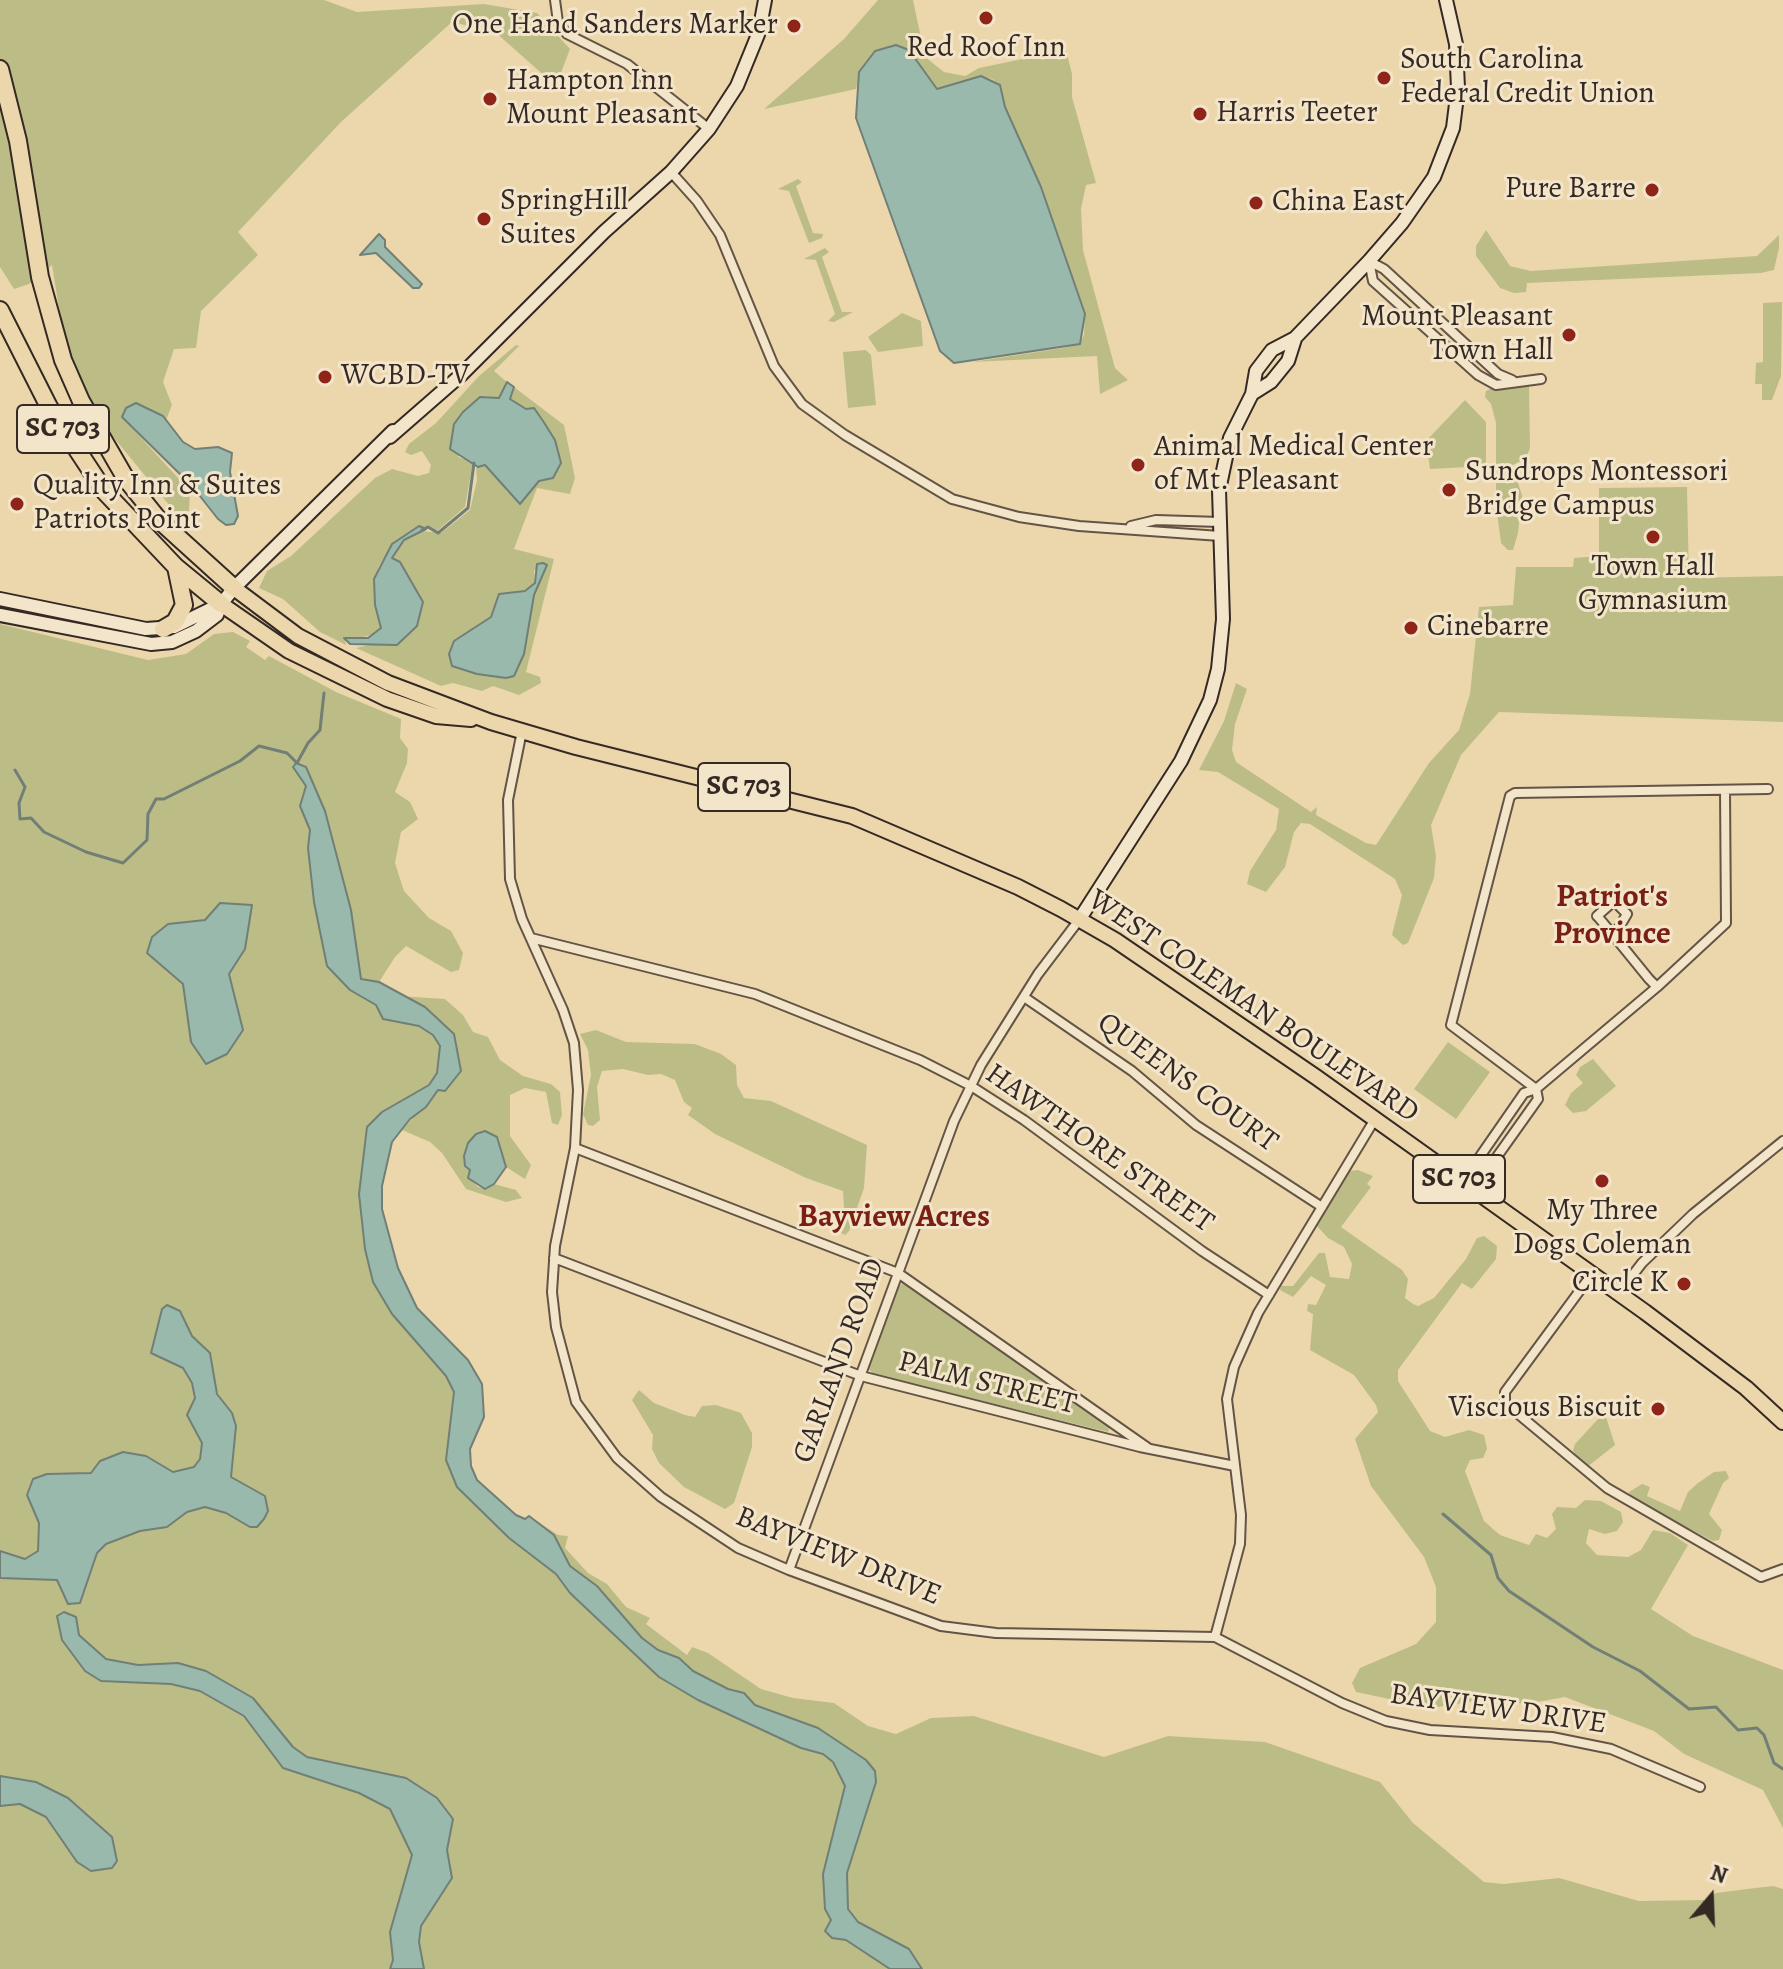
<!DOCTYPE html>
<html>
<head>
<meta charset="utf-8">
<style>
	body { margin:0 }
	#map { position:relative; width:1783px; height:1969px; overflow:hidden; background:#ecd7ad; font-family:Alegreya,serif }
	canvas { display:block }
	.north { position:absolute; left:1671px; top:1857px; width:80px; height:80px; -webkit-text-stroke:6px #f3e5ca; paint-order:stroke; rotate:19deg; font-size:22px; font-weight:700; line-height:32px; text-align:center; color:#352924 }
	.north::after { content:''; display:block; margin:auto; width:28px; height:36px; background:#352924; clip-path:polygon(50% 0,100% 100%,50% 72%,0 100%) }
</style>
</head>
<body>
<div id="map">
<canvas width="1783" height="1969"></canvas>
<div class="north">N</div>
</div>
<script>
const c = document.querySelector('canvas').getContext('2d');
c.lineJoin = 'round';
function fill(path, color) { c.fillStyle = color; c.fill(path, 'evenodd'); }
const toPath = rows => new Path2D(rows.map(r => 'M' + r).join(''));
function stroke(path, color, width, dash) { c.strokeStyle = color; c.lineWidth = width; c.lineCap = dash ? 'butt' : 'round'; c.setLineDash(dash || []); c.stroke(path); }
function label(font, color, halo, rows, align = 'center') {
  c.font = font + ' Alegreya,serif'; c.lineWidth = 6; c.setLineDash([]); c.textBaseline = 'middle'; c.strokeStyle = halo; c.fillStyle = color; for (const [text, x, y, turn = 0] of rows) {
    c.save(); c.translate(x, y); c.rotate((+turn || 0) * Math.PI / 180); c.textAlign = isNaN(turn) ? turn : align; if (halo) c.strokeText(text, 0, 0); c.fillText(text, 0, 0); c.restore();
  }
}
fill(toPath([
	[0,0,324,0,357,12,484,4,537,13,570,49,556,86,495,32,452,22,341,122,238,232,258,255,201,311,196,348,174,349,163,382,172,405,166,420,163,416,122,417,190,491,189,511,174,511,92,411,63,333,52,265,29,284,14,289,0,267],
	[878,0,913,0,925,57,944,72,965,76,979,68,1066,50,1072,74,1072,97,1096,183,1086,185,1081,209,1083,250,1115,368,1128,380,1100,394,1097,356,972,362,1063,348,1080,344,1084,335,1085,314,1041,187,1005,107,1000,85,992,79,981,76,937,89,926,77,875,51,860,72,856,89,764,109,844,39],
	[798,179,802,182,796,186,813,233,823,234,822,238,809,243,789,191,778,189],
	[1486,230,1510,266,1531,271,1757,256,1779,235,1779,248,1774,270,1761,273,1527,283,1526,292,1514,293,1500,288,1476,256,1476,246],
	[825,248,829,252,822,257,842,312,853,312,834,322,828,321,835,314,816,260,804,259],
	[1782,302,1781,376,1772,400,1762,400,1762,384,1755,384,1756,363,1763,362,1763,303],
	[902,313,921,321,923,346,878,352,868,337],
	[516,345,519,346,494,371,507,382,499,399,458,457,473,462,465,507,437,531,419,526,392,544,378,568,375,605,381,628,376,634,345,641,346,645,320,632,283,599,259,588,267,571,291,556,375,478,392,469,418,476,429,473,431,465,422,451,411,455,405,452,409,444,436,423,479,376],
	[866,350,871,355,876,405,848,408,843,352],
	[1529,386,1530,448,1526,458,1513,465,1510,472,1516,477,1522,495,1518,533,1513,550,1508,550,1501,543,1496,505,1496,423,1491,404,1485,397,1486,391,1492,388],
	[514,387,564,425,575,478,570,494,537,488,514,549,554,559,526,672,540,677,541,683,519,695,493,686,482,691,453,683,441,686,356,648,406,636,423,602,400,562,392,558,394,552,404,540,423,531,441,533,470,510,477,480,476,465,484,465,499,478,508,493,527,492,539,481,553,478,561,463,555,440,535,414,510,399],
	[534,570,543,575,534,595,524,654,518,668,497,677,477,674,461,636,491,617,500,594,525,592,535,583],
	[1465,400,1486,422,1486,466,1430,469,1426,441],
	[1687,487,1689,578,1783,576,1783,722,1499,712,1461,755,1431,825,1436,856,1434,878,1408,943,1403,945,1392,935,1402,895,1395,879,1310,824,1301,823,1294,832,1285,867,1266,892,1247,884,1250,871,1276,830,1279,809,1218,772,1199,770,1224,721,1236,683,1247,689,1235,724,1232,750,1236,762,1311,812,1317,807,1316,815,1366,843,1376,845,1429,763,1459,730,1470,694,1479,607,1513,605,1516,567,1573,567,1574,558,1599,556,1599,488],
	[0,624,148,660,186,654,214,634,233,632,250,641,246,647,265,660,269,656,336,692,401,719,400,738,408,749,407,763,395,792,410,802,418,819,401,832,395,863,404,891,429,918,451,931,463,953,459,970,451,972,406,946,395,957,379,982,361,979,351,910,325,811,306,767,296,763,306,786,300,806,310,830,308,848,324,950,395,1022,419,1026,433,1035,440,1046,436,1074,429,1085,408,1097,359,1194,365,1249,373,1281,392,1314,446,1376,454,1392,446,1460,457,1487,509,1538,556,1574,570,1593,659,1677,698,1700,800,1748,823,1754,833,1762,845,1786,824,1868,825,1909,831,1920,827,1928,838,1940,846,1940,890,1969,0,1969],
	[399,996,445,999,463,1015,473,1032,488,1037,500,1060,523,1076,551,1084,560,1092,562,1115,558,1125,552,1123,546,1092,525,1088,510,1095,510,1136,531,1165,525,1179,506,1167,496,1137,485,1131,470,1170,469,1178,478,1187,485,1189,494,1184,516,1190,522,1198,506,1202,466,1189,442,1153,430,1142,402,1130,438,1090,445,1090,457,1055,454,1033,425,1007],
	[596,1030,626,1042,695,1044,721,1054,736,1065,737,1085,744,1098,771,1101,867,1145,864,1188,849,1231,845,1235,836,1230,844,1207,843,1191,806,1178,715,1134,688,1115,692,1108,684,1102,675,1080,661,1074,648,1075,623,1069,602,1071,597,1087,600,1120,593,1126,588,1125,583,1114,591,1075,588,1050,580,1034],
	[1448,1042,1490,1072,1456,1119,1414,1089],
	[1593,1059,1616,1086,1586,1111,1573,1113,1565,1105,1571,1093,1583,1083,1576,1075,1580,1067],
	[1358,1170,1373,1176,1367,1184,1371,1187,1341,1227,1402,1270,1408,1279,1405,1298,1413,1304,1418,1306,1434,1298,1466,1259,1477,1238,1484,1236,1497,1246,1496,1259,1472,1289,1462,1283,1398,1370,1398,1381,1430,1431,1445,1437,1469,1430,1484,1435,1487,1449,1483,1458,1470,1460,1465,1471,1484,1521,1500,1535,1529,1545,1536,1534,1547,1538,1556,1529,1552,1514,1557,1507,1576,1508,1585,1500,1601,1501,1621,1512,1623,1522,1617,1531,1605,1534,1589,1529,1586,1543,1597,1555,1628,1557,1641,1550,1653,1530,1670,1533,1688,1545,1651,1609,1693,1636,1783,1670,1783,1828,1763,1790,1684,1754,1654,1731,1565,1697,1526,1704,1486,1699,1432,1708,1356,1692,1352,1683,1360,1668,1416,1644,1436,1622,1436,1587,1424,1557,1371,1486,1355,1439,1378,1412,1376,1405,1354,1375,1310,1350,1313,1314,1307,1311,1308,1304,1316,1305,1326,1285,1311,1276,1293,1297,1280,1290,1281,1286,1293,1286,1319,1253,1325,1253,1330,1277,1349,1279,1352,1264,1344,1247,1328,1238,1316,1225,1343,1179,1349,1171],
	[903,1283,970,1326,1110,1426,1108,1432,873,1374,869,1369,899,1287],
	[639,1390,654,1403,685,1415,695,1417,702,1406,716,1405,741,1413,752,1433,752,1447,734,1503,725,1509,684,1487,659,1463,652,1449,653,1435,632,1400],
	[1606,1417,1615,1445,1587,1467,1573,1451,1575,1444,1598,1419],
	[1726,1471,1729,1478,1723,1483,1709,1514,1722,1530,1719,1540,1713,1541,1631,1498,1629,1492,1642,1484,1650,1487,1647,1496,1680,1511,1688,1492,1698,1483,1714,1472],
	[529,1516,558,1535,568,1536,565,1548,588,1573,607,1584,626,1607,650,1618,646,1624,687,1655,692,1647,708,1653,761,1689,793,1698,834,1703,868,1726,896,1734,931,1718,974,1716,1104,1757,1168,1736,1265,1742,1380,1782,1413,1823,1484,1882,1504,1884,1559,1878,1639,1901,1706,1900,1716,1893,1747,1889,1773,1886,1783,1889,1783,1969,922,1969,918,1961,858,1922,848,1909,847,1873,870,1798,866,1760,818,1728,755,1704,736,1690,728,1689,693,1671,679,1658,658,1650,642,1638,596,1586,570,1566,554,1535]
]), '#bcbd86');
const water = toPath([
	[896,45,909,50,937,89,981,76,1000,85,1005,107,1041,187,1085,314,1080,344,954,363,940,351,856,118,859,72,875,51,896,45],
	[379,234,385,240,385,247,422,284,419,288,413,288,376,253,360,255,379,234],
	[507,382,514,387,510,399,526,409,534,408,543,421,555,440,561,463,553,478,539,481,520,504,485,465,478,467,450,449,454,424,463,412,480,397,499,398,507,382],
	[136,403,163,416,183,442,195,449,218,447,232,453,230,472,238,516,234,524,226,525,218,519,192,486,122,417,126,408,136,403],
	[419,526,426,529,404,540,392,558,400,562,423,602,417,626,397,645,350,644,344,638,368,638,381,628,375,605,374,579,392,544,419,526],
	[543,563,547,565,534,595,524,654,514,676,506,678,477,674,452,666,449,654,454,641,491,617,499,594,525,591,535,583,537,564,543,563],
	[296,763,306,767,325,811,351,910,361,979,379,982,425,1007,454,1034,461,1071,445,1091,438,1090,426,1107,410,1119,392,1142,382,1186,382,1209,398,1268,417,1308,468,1360,482,1384,484,1417,470,1449,471,1466,477,1480,516,1515,525,1519,529,1516,554,1535,570,1566,597,1586,642,1638,658,1650,679,1658,693,1671,728,1689,744,1693,755,1705,818,1728,866,1760,875,1771,876,1782,847,1873,848,1909,858,1922,909,1949,922,1969,890,1969,846,1940,832,1938,825,1931,831,1920,825,1909,823,1874,845,1786,833,1762,823,1754,801,1748,698,1700,659,1677,570,1593,556,1574,509,1538,457,1487,446,1460,454,1392,446,1376,392,1314,373,1282,365,1249,359,1194,367,1127,382,1112,429,1085,437,1073,440,1046,433,1035,419,1026,383,1019,376,1005,350,990,327,966,314,902,308,848,310,830,300,806,306,786,293,767,296,763],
	[220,903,252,905,245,949,229,974,243,1030,227,1054,206,1064,191,1042,183,984,147,953,152,937,168,924,205,920,220,903],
	[485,1131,497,1137,506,1167,494,1184,485,1189,468,1178,470,1170,465,1166,464,1156,468,1143,476,1134,485,1131],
	[167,1305,180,1311,192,1336,210,1353,217,1394,232,1413,236,1426,231,1477,265,1496,268,1511,264,1519,257,1527,250,1527,226,1513,205,1507,187,1512,167,1527,140,1531,106,1544,97,1553,80,1603,68,1604,57,1580,0,1578,0,1551,25,1559,38,1551,39,1523,27,1495,33,1479,47,1474,91,1473,100,1461,123,1452,146,1456,173,1472,194,1467,200,1459,202,1443,187,1415,195,1398,192,1383,183,1368,151,1353,162,1309,167,1305],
	[64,1612,76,1617,79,1635,106,1659,138,1665,178,1663,206,1671,253,1698,293,1747,307,1757,406,1778,437,1798,453,1819,447,1850,452,1878,421,1926,419,1942,424,1969,390,1969,393,1960,390,1932,412,1855,390,1809,359,1793,283,1768,244,1716,200,1691,171,1684,101,1681,85,1671,62,1640,57,1616,64,1612],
	[0,1776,36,1782,68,1798,112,1837,117,1861,112,1868,91,1871,77,1862,46,1817,20,1804,0,1806,0,1776]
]);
fill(water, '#99b9ac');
stroke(water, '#717f76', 2);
stroke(toPath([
	[422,530,428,527,438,533,468,508,474,463],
	[15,770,25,787,19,803,20,819,31,818,44,832,86,852,123,863,147,840,148,814,156,799,164,799,240,761,259,746,287,753,297,763,308,743,320,730,324,693],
	[1443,1514,1491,1555,1498,1578,1509,1591,1593,1647,1640,1671,1689,1709,1716,1707,1738,1730,1757,1728,1764,1735,1774,1763,1783,1769]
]), '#717f76', 3);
const street = toPath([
	[555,0,558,22,567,34,627,64,709,129],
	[671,172,697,201,720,235,774,366,802,404,845,435,952,499,1019,517,1079,526,1220,536],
	[1369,261,1373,281,1478,375,1496,385,1541,379],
	[1369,261,1384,269,1498,374,1512,380],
	[1131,526,1156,520,1220,522],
	[522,731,508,800,510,879,522,919,563,1010,574,1043,578,1090,575,1148,555,1246,552,1292,556,1327,576,1402,617,1458,661,1497,738,1548,789,1570,941,1626,996,1633,1215,1637,1342,1703,1386,1721,1430,1730,1552,1737,1611,1749,1700,1787],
	[1725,790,1726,923,1657,987,1536,1089,1451,1025,1510,796,1515,793,1768,789],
	[1614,936,1627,914,1614,901,1597,916,1599,918,1614,936,1649,979,1657,987],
	[531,938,755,994,920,1060,971,1086,1024,1120,1202,1251,1269,1295],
	[1024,997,1132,1071,1196,1125,1322,1207],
	[575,1148,898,1273,1148,1448],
	[1463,1181,1524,1093,1536,1089,1538,1099,1474,1189],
	[554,1258,861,1376,1140,1447,1235,1466],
	[1592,1274,1505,1392,1505,1403,1607,1488,1761,1577,1783,1569],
	[1619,1293,1642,1263,1693,1214,1783,1141],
	[789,1570,954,1121,981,1065,1038,974,1079,920],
	[1215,1637,1240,1544,1241,1515,1227,1399,1234,1367,1258,1313,1375,1119]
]);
const secondary = toPath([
	[1252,394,1271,382,1288,361,1295,339],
	[390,437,461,375,604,232,671,172,709,129,737,86,759,32,765,0],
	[0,599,146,629,174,627,221,604],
	[0,615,151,644,172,642,196,631,217,615,221,604,234,588,393,431],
	[1079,920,1181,761,1210,700,1218,669,1223,619,1219,490,1230,438,1252,394,1256,371,1272,350,1295,338,1369,261,1402,223,1434,177,1453,128,1458,88,1456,44,1446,0]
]);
const primary = toPath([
	[234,588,298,636,388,683,491,722,576,747,852,816,1018,887,1061,909,1115,940,1316,1077,1645,1312,1746,1388,1783,1422],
	[221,604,289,651,387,699,436,716,471,719]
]);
const highway = toPath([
	[0,69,18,141,40,277,63,360,81,401,126,479,159,520,234,588],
	[0,310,49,407,105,492,176,567,221,604],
	[163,629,175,622,184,605,176,567]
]);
stroke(street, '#635446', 12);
stroke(secondary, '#352924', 16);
stroke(primary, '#352924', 18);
stroke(highway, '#352924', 20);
stroke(street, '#f3e5ca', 8);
stroke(secondary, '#f3e5ca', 12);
stroke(primary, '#ecd7ad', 14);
stroke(highway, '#ecd7ad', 16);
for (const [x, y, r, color] of [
	[986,18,8,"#8f2418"],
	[794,26,8,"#8f2418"],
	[1384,78,8,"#8f2418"],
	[490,99,8,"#8f2418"],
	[1200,114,8,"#8f2418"],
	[1652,190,8,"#8f2418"],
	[1256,203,8,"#8f2418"],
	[484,219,8,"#8f2418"],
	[1569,335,8,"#8f2418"],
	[325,377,8,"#8f2418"],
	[1138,465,8,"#8f2418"],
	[1449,490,8,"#8f2418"],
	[17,504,8,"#8f2418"],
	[1653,537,8,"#8f2418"],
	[1411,628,8,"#8f2418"],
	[1602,1181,8,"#8f2418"],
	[1684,1284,8,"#8f2418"],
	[1658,1409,8,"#8f2418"]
]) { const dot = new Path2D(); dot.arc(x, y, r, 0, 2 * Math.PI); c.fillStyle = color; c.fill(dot); stroke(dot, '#f3e5ca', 3); }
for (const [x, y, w] of [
	[63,429,92],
	[744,787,92],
	[1459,1179,92]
]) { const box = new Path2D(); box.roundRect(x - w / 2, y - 24, w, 48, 6); c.fillStyle = '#f3e5ca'; c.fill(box); stroke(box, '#352924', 2); }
label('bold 28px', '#352924', null, [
	["SC 703",63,429],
	["SC 703",744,787],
	["SC 703",1459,1179]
]);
label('30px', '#352924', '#f3e5ca', [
	["One Hand Sanders Marker",778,26,"right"],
	["Red Roof Inn",986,49,"center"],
	["South Carolina",1400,61],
	["Federal Credit Union",1400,95],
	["Hampton Inn",506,82],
	["Mount Pleasant",506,116],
	["Harris Teeter",1216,114],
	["Pure Barre",1636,190,"right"],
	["SpringHill",500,202],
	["Suites",500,236],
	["China East",1272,203],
	["Mount Pleasant",1553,318,"right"],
	["Town Hall",1553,352,"right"],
	["WCBD-TV",341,377],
	["Animal Medical Center",1154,448],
	["of Mt. Pleasant",1154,482],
	["Sundrops Montessori",1465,473],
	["Bridge Campus",1465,507],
	["Quality Inn & Suites",33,487],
	["Patriots Point",33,521],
	["Town Hall",1653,568,"center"],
	["Gymnasium",1653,602,"center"],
	["Cinebarre",1427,628],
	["My Three",1602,1212,"center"],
	["Dogs Coleman",1602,1246,"center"],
	["Circle K",1668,1284,"right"],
	["Viscious Biscuit",1642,1409,"right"]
], 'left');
label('30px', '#352924', '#f3e5ca', [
	["WEST COLEMAN BOULEVARD",1253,1007,34],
	["QUEENS COURT",1187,1083,36],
	["HAWTHORE STREET",1099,1149,35],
	["GARLAND ROAD",840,1361,-70],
	["PALM STREET",987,1384,14],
	["BAYVIEW DRIVE",838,1557,22],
	["BAYVIEW DRIVE",1498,1710,8]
]);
label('bold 32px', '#7a1f14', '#f3e5ca', [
	["Patriot's",1612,898],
	["Province",1612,935],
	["Bayview Acres",894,1218]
]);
</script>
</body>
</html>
